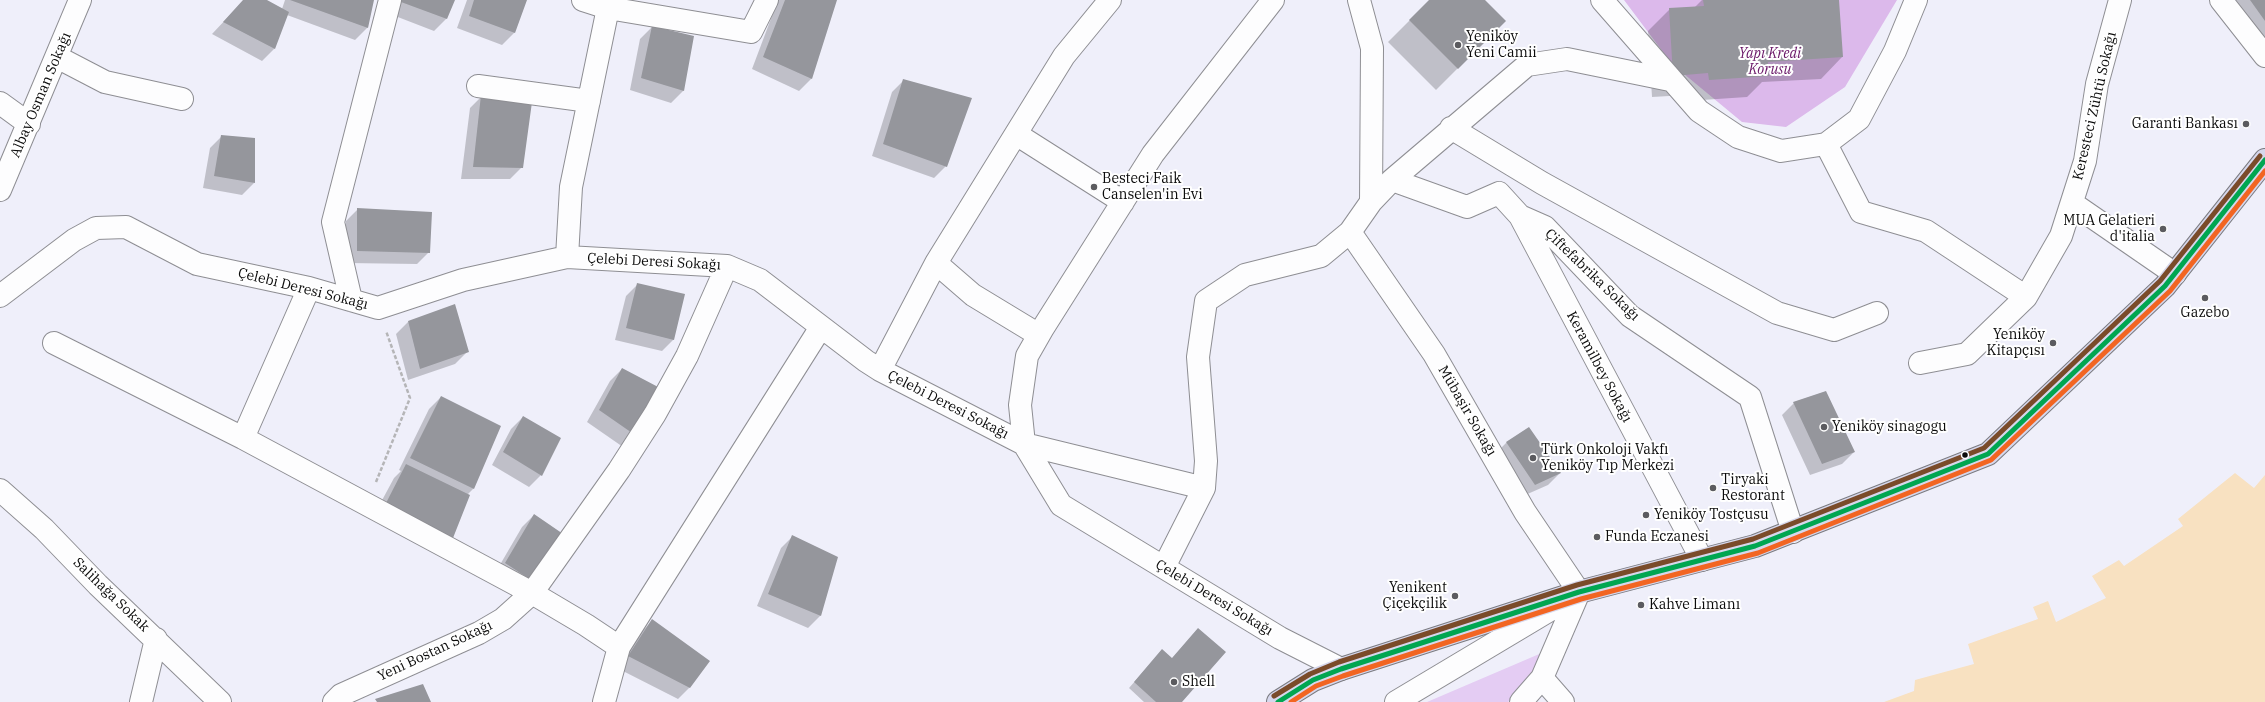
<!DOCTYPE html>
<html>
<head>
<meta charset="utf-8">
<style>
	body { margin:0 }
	canvas { display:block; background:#efeffa }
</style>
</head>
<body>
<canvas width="2265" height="702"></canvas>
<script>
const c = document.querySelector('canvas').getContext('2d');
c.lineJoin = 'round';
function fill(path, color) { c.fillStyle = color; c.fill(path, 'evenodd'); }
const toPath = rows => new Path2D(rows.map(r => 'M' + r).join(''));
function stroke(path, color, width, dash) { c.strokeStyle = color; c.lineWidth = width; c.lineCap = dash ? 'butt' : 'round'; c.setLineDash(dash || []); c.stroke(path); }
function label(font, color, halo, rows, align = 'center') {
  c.font = font + ' "IBM Plex Serif",serif'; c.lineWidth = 4; c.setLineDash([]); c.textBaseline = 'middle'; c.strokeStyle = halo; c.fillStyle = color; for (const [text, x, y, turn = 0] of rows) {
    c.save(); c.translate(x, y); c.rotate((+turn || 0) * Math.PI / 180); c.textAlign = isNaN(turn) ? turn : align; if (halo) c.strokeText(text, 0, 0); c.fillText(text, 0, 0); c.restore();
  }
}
fill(toPath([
	[1565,643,1508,702,1427,702]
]), '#e4ccf3');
fill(toPath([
	[1624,0,1897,0,1845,87,1786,127,1742,122,1672,64]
]), '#dcb9eb');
fill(toPath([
	[2235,473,2254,488,2265,475,2265,702,1884,702,1914,691,1915,680,1974,664,1968,644,2038,619,2033,607,2048,601,2056,622,2106,598,2092,576,2119,560,2124,566,2183,526,2178,519]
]), '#f8e1c1');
fill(toPath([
	[244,0,265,0,282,9,285,0,373,0,367,28,355,40,287,15,274,49,262,61,212,34],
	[394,0,454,0,446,19,434,31,390,14],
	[467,0,526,0,514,33,502,45,457,28],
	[778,0,836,0,811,79,799,91,752,69],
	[1430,0,1484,0,1505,21,1436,90,1388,42],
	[1702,0,1838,0,1842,57,1821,79,1762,82,1747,97,1687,101,1687,95,1652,97,1648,31,1670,9,1694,8],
	[2231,0,2265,0,2265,62],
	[652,27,693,37,683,91,671,103,630,90,640,39],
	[904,80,946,166,934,178,872,156,892,92],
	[482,96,522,167,510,179,461,179,470,108],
	[222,136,254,183,242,195,203,188,210,148],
	[358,209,429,252,417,264,346,263,346,221],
	[638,284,674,339,662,351,615,340,626,296],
	[408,322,467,352,455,364,408,380,396,334],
	[622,369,659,389,623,447,587,422,610,381],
	[441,397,499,427,473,489,467,495,452,537,441,549,373,517,394,478,401,471,399,470,429,409],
	[1794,403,1854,452,1842,464,1810,475,1782,415],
	[523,417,541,475,529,487,492,465,511,429],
	[1529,429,1560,473,1548,485,1523,496,1494,455,1506,443],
	[534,515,568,538,522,593,494,575,522,527],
	[793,536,837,558,820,616,808,628,757,606,781,548],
	[652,621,690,687,678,699,617,668,640,633],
	[1156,657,1172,659,1181,702,1144,702,1129,688]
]), '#0003');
fill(toPath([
	[243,0,267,0,289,12,275,49,223,22],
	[290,0,374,0,368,28],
	[401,0,455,0,447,19,401,2],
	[474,0,527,0,515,33,469,16],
	[785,0,837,0,812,79,763,57],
	[1429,0,1485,0,1506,21,1458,69,1409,20],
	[1703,0,1839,0,1843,57,1768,62,1769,76,1709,80,1708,73,1673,76,1669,8,1704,6],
	[2250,0,2265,0,2265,21],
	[652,26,694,36,684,91,641,78],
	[903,79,972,98,947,167,883,144],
	[481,95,532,102,523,168,473,167],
	[221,135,255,138,255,183,214,176],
	[357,208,432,212,430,253,357,251],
	[637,283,685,294,674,340,626,328],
	[455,304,469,352,420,369,408,321],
	[622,368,660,388,635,435,599,410],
	[1826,391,1855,452,1822,464,1793,402],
	[441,396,501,426,474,489,410,458],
	[523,416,561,438,542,476,503,452],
	[1529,427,1561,473,1535,485,1506,442],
	[406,464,470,495,453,538,385,505],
	[534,514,569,538,534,582,505,563],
	[792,535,838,557,821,616,768,594],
	[652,619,710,661,690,688,628,656],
	[1198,628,1226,652,1182,702,1156,702,1134,682,1162,649,1172,658],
	[423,684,431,702,377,702,375,699]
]), '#95969c');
const street = toPath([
	[1273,0,1153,154,1043,328,1027,356,1020,405,1024,444,1061,505,1280,638,1341,669],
	[1602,0,1699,111,1738,137,1781,151,1826,144,1859,119,1895,51,1916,0],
	[2221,0,2265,56],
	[608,8,751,32,767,0],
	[57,57,105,82,182,99],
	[478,86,589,101],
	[0,103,29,124],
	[1451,128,1542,183,1777,313,1834,330,1877,313],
	[1016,134,1123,202],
	[1826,144,1861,212,1926,231,2026,297],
	[1392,180,1527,65,1567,59,1670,80],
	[0,190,80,0],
	[1371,202,1392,180,1467,207,1499,193,1520,216,1545,227,1630,316,1750,397,1793,532],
	[2072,203,2175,274],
	[1520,216,1702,560],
	[1350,232,1434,354,1525,512,1579,592],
	[567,257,571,187,608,8,583,0],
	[0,296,74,240,96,228,126,227,197,264,309,288,378,308,463,280,567,257,727,266,760,280,866,361,880,370,1024,444,1204,488,1206,461,1198,357,1206,301,1245,275,1321,256,1350,232,1371,202,1372,48,1359,0],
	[351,300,333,222,390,0],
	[1039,335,973,295,936,263,1064,56,1110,0],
	[54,343,243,438,532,593,586,625,619,647,604,702],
	[1920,363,1967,354,2026,297,2061,236,2085,161,2097,84,2120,0],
	[880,370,936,263],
	[243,438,309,288],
	[0,490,44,529,98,585,220,702],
	[1164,567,1204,488],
	[619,647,821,327],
	[1542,678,1563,702],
	[141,702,156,639],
	[334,702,341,695,479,633,503,619,532,593,619,470,655,414,687,356,727,266],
	[1396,702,1565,601],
	[1521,702,1542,678,1579,592]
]);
const primary = toPath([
	[1278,702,1313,680,1341,669,1579,592,1755,546,1988,454,2165,286,2265,160]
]);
stroke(street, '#8e8e93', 24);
stroke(primary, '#7b7b80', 24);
stroke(toPath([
	[376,482,410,398,386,331]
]), '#b5b5b7', 2.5, [4, 2]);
stroke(street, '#fdfdfe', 22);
stroke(primary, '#d6d7ec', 22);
stroke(toPath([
	[1278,702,1313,680,1341,669,1579,592,1755,546,1988,454,2165,286,2265,160]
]), '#00a651', 5);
stroke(toPath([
	[1291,702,1316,686,1343,676,1581,599,1758,553,1991,460,2170,291,2265,171]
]), '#f26522', 5);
stroke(toPath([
	[1274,696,1310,674,1339,662,1577,585,1753,539,1984,448,2160,281,2260,156]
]), '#7a4b2a', 5);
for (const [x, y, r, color] of [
	[1458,45,4,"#5b5b5f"],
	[2246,124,4,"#5b5b5f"],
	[1094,187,4,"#5b5b5f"],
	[2163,229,4,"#5b5b5f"],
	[2205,298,4,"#5b5b5f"],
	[2053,343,4,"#5b5b5f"],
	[1824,427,4,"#5b5b5f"],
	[1965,455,3.5,"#0b0b0b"],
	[1533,458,4,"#5b5b5f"],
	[1713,488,4,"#5b5b5f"],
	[1646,515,4,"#5b5b5f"],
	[1597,537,4,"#5b5b5f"],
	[1455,596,4,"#5b5b5f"],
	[1641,605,4,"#5b5b5f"],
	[1174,682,4,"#5b5b5f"]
]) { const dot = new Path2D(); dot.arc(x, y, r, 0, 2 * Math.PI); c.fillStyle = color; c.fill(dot); stroke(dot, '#fff', 1.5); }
label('14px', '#0b0b0b', '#fff', [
	["Yeniköy",1466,37],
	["Yeni Camii",1466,53],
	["Garanti Bankası",2238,124,"right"],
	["Besteci Faik",1102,179],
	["Canselen'in Evi",1102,195],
	["MUA Gelatieri",2155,221,"right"],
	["d'italia",2155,237,"right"],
	["Gazebo",2205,313,"center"],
	["Yeniköy",2045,335,"right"],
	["Kitapçısı",2045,351,"right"],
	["Yeniköy sinagogu",1832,427],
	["Türk Onkoloji Vakfı",1541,450],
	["Yeniköy Tıp Merkezi",1541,466],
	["Tiryaki",1721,480],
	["Restorant",1721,496],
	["Yeniköy Tostçusu",1654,515],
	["Funda Eczanesi",1605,537],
	["Yenikent",1447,588,"right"],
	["Çiçekçilik",1447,604,"right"],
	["Kahve Limanı",1649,605],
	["Shell",1182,682]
], 'left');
label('italic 14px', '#691667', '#fff', [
	["Yapı Kredi",1770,54],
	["Korusu",1770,70]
]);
label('14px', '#0b0b0b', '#fff', [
	["Albay Osman Sokağı",41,95,-67],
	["Keresteci Zühtü Sokağı",2095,106,-77],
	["Çelebi Deresi Sokağı",654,262,3],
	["Çiftefabrika Sokağı",1592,275,44],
	["Çelebi Deresi Sokağı",303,289,14],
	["Keramilbey Sokağı",1599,367,62],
	["Çelebi Deresi Sokağı",948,405,27],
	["Mübaşir Sokağı",1467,411,60],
	["Salihağa Sokak",111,595,44],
	["Çelebi Deresi Sokağı",1214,598,31],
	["Yeni Bostan Sokağı",435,651,-25]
]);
</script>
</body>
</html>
